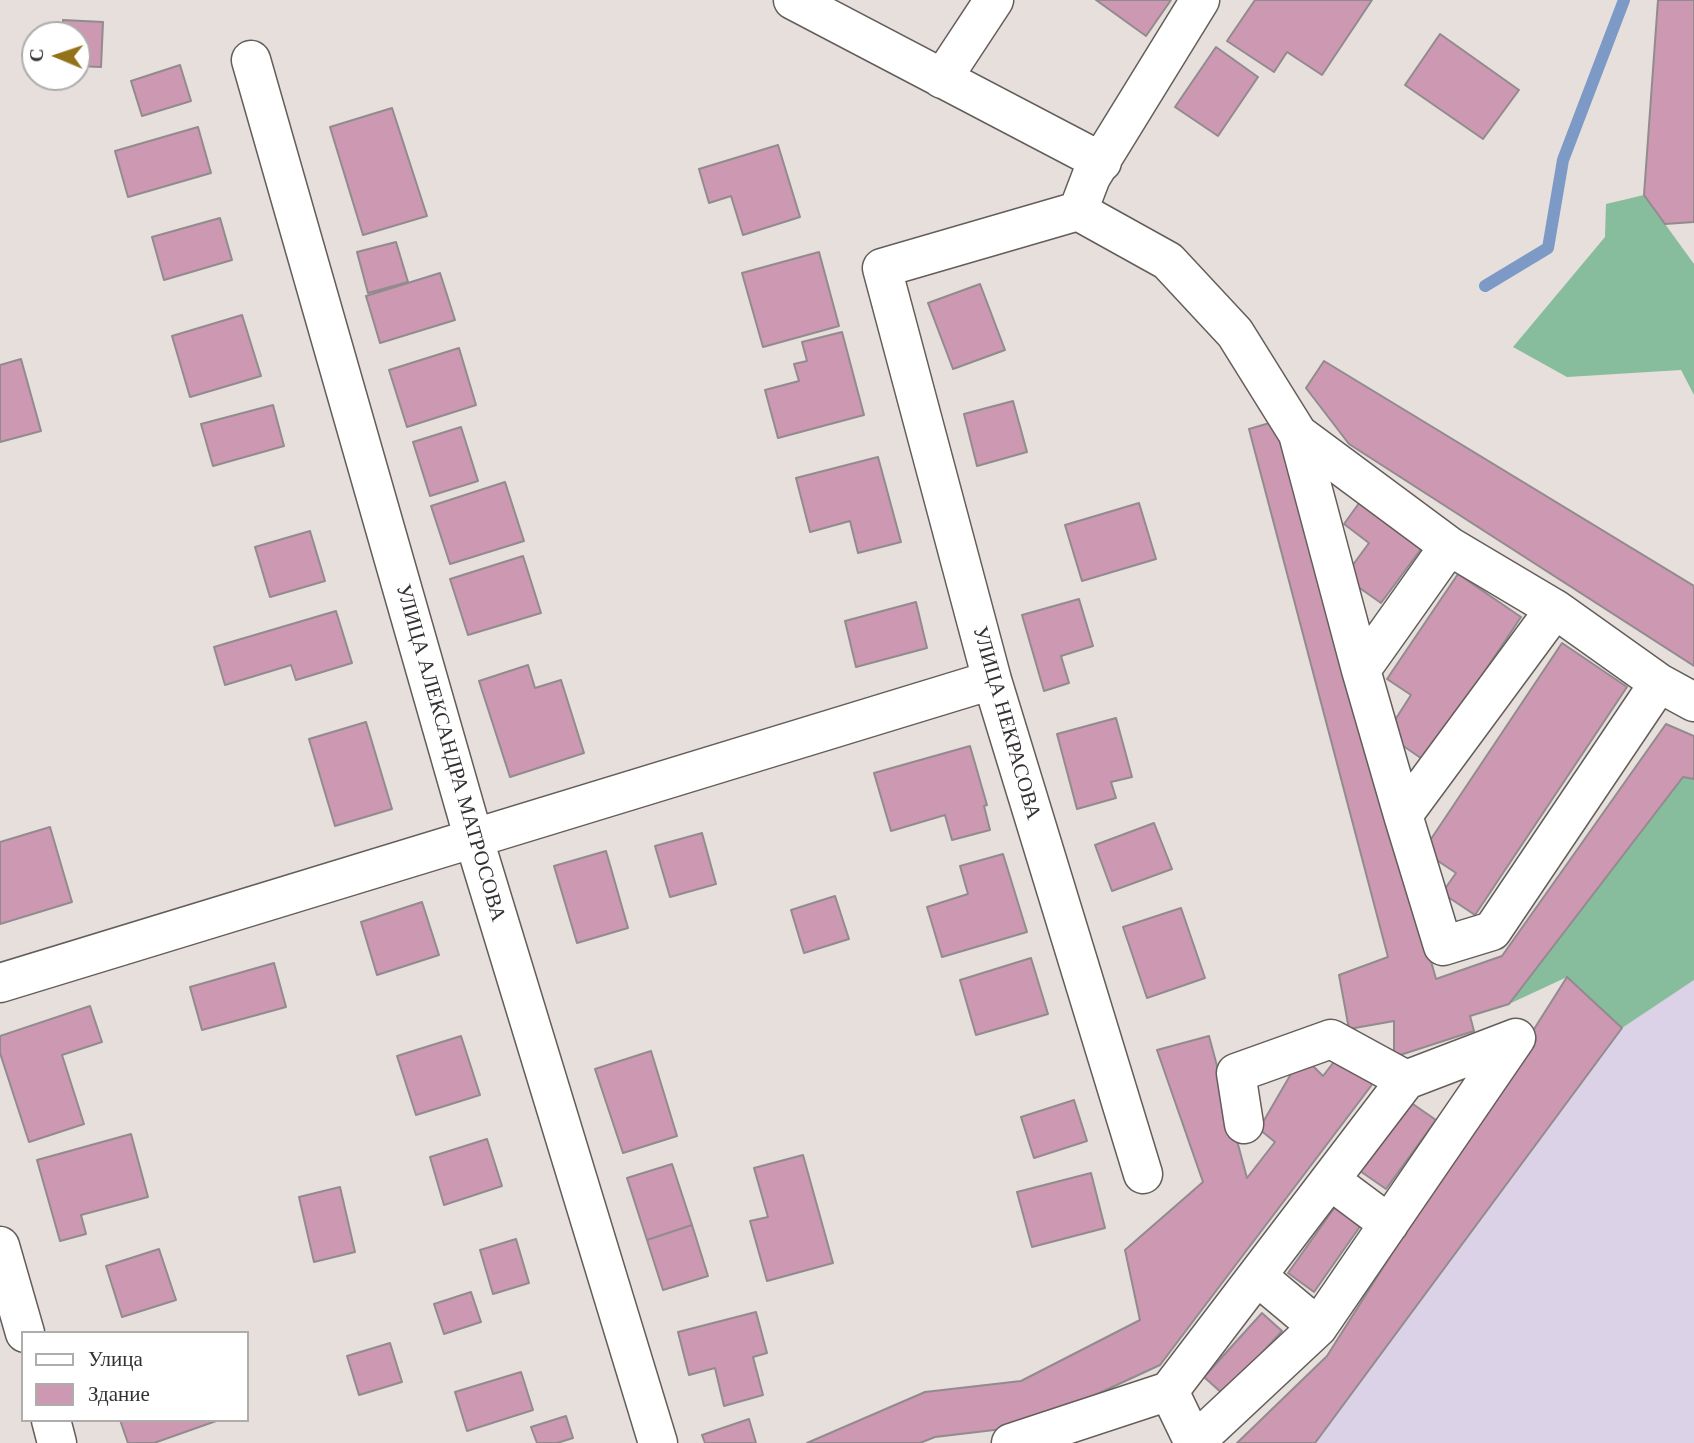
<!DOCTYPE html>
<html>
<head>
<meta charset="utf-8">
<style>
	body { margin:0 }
	#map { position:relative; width:1694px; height:1443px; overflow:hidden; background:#e6dfdb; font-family:"Times New Roman",serif }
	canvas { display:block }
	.legend { position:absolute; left:21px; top:1331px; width:228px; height:91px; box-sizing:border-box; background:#fff; border:2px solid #aeadac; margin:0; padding:9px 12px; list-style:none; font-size:21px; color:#343130 }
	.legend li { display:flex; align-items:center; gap:14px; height:35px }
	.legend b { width:35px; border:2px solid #aeadac }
	.north { position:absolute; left:21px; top:21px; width:70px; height:70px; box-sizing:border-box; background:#fff; border:2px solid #aeadac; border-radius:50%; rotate:272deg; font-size:19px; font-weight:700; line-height:28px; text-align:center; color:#343130 }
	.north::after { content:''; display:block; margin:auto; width:24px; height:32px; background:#93731a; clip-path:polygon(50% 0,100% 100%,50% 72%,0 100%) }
</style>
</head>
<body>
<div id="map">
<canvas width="1694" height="1443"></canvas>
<ul class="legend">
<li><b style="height:9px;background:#fff"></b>Улица</li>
<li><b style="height:19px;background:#cd98b1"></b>Здание</li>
</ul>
<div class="north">С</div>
</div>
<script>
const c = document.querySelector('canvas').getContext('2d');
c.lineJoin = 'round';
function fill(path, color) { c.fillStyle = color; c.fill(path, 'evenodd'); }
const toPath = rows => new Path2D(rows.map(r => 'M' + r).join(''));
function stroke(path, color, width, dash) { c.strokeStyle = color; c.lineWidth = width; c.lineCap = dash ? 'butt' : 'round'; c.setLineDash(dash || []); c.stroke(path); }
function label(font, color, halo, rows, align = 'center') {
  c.font = font + ' "Times New Roman",serif'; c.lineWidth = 6; c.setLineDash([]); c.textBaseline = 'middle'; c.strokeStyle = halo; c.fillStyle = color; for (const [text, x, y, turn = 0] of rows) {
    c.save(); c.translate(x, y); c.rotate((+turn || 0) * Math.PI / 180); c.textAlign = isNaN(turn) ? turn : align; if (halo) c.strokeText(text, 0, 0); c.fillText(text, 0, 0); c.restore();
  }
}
fill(toPath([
	[1694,980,1694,1443,1315,1443,1622,1028]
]), '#dcd2e7');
fill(toPath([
	[1644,195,1694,264,1694,395,1681,370,1567,377,1513,347,1605,237,1606,204],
	[1683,777,1694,779,1694,980,1622,1028,1567,977,1509,1004]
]), '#87bc9c');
stroke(toPath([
	[1485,286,1548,248,1563,160,1624,0]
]), '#7c9ac5', 12);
const building = toPath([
	[1096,0,1171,0,1146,36,1096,0],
	[1255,0,1372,0,1322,75,1287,52,1274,72,1227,41,1255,0],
	[1658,0,1694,0,1694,222,1665,224,1644,195,1658,0],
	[63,20,103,22,101,67,77,66,77,35,63,35,63,20],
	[1440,34,1519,90,1483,139,1405,85,1440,34],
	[1216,47,1258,77,1218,136,1175,107,1216,47],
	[180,65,191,101,142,116,131,81,180,65],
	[392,108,427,216,363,235,330,127,392,108],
	[198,127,211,173,128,197,115,151,198,127],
	[778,145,800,217,743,235,731,196,709,203,699,169,778,145],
	[220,218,232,260,164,280,152,237,220,218],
	[396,242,408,282,368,293,357,252,396,242],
	[819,252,839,326,763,347,742,273,819,252],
	[440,273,455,320,380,343,366,296,440,273],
	[980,284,1005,350,953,369,928,303,980,284],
	[242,315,261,376,190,397,172,336,242,315],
	[842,332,864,415,778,438,765,390,799,381,794,364,807,361,802,342,842,332],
	[459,348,476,405,407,427,389,370,459,348],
	[21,359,41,431,0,442,0,365,21,359],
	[1324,361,1694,586,1694,666,1349,444,1306,388,1324,361],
	[1013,401,1027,452,977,466,964,414,1013,401],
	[273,405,284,446,213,466,201,424,273,405],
	[1280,420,1436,979,1502,956,1666,724,1694,736,1694,779,1683,777,1509,1004,1470,1016,1474,1031,1394,1057,1394,1021,1349,1029,1339,975,1388,957,1249,429,1280,420],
	[461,427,478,481,430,496,413,442,461,427],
	[878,457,901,542,858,553,850,521,810,532,796,478,878,457],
	[505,482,524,541,450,564,431,506,505,482],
	[1362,499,1424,545,1381,603,1344,577,1369,543,1344,524,1362,499],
	[1139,503,1156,559,1082,581,1065,525,1139,503],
	[310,531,325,581,270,597,255,547,310,531],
	[523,556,541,613,468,635,450,579,523,556],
	[1458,574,1521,617,1425,761,1386,734,1411,695,1387,679,1458,574],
	[1079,599,1093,646,1061,656,1069,683,1044,691,1022,615,1079,599],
	[916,602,927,648,856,667,845,621,916,602],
	[336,611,352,663,296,680,291,665,225,685,214,647,336,611],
	[1562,643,1627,687,1475,915,1442,893,1456,873,1423,851,1562,643],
	[528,665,535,688,561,680,584,753,510,777,479,681,528,665],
	[1116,718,1132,777,1111,782,1116,798,1077,809,1057,734,1116,718],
	[366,722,392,809,335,826,309,739,366,722],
	[970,746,987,805,984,806,990,830,952,840,945,815,891,831,874,773,970,746],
	[1154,823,1172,869,1112,891,1095,845,1154,823],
	[50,827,72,902,0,924,0,842,50,827],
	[702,833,716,884,670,897,655,846,702,833],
	[606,851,628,928,577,943,554,866,606,851],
	[1003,854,1027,932,942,957,927,907,968,894,960,866,1003,854],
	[835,896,849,939,804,953,791,910,835,896],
	[422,902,439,955,377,975,361,922,422,902],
	[1181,908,1205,978,1147,998,1123,927,1181,908],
	[1031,958,1048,1014,976,1035,960,980,1031,958],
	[274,963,286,1007,202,1030,190,987,274,963],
	[1567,977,1622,1028,1315,1443,1237,1443,1327,1356,1567,977],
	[90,1006,102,1042,62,1055,84,1124,29,1142,0,1053,0,1036,90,1006],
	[461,1036,480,1095,416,1115,397,1056,461,1036],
	[1209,1036,1247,1178,1275,1142,1259,1129,1302,1055,1323,1076,1340,1054,1374,1082,1160,1365,1028,1426,935,1437,920,1443,807,1443,925,1392,1021,1381,1140,1320,1125,1250,1203,1182,1157,1050,1209,1036],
	[651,1051,677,1136,623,1153,595,1069,651,1051],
	[1074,1100,1087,1141,1034,1158,1021,1117,1074,1100],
	[1410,1102,1436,1120,1386,1189,1360,1171,1410,1102],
	[131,1134,148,1197,81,1215,86,1234,60,1241,37,1160,131,1134],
	[487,1139,502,1186,444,1205,430,1157,487,1139],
	[803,1155,833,1263,767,1281,750,1221,768,1217,754,1168,803,1155],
	[672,1164,692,1225,647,1240,627,1178,672,1164],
	[1091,1173,1105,1228,1032,1247,1017,1192,1091,1173],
	[340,1187,355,1252,314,1262,299,1197,340,1187],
	[1335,1207,1361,1225,1314,1292,1288,1273,1335,1207],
	[692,1225,708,1276,663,1290,647,1240,692,1225],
	[516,1239,529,1283,493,1294,480,1250,516,1239],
	[159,1249,176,1300,122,1317,106,1266,159,1249],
	[471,1292,481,1322,444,1334,434,1304,471,1292],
	[756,1312,767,1353,753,1357,763,1395,724,1406,715,1368,689,1375,678,1332,756,1312],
	[1262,1313,1282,1331,1224,1395,1204,1377,1262,1313],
	[390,1343,402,1382,359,1395,347,1356,390,1343],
	[521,1372,533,1410,467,1431,455,1392,521,1372],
	[566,1416,573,1438,557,1443,537,1443,531,1427,566,1416],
	[749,1419,756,1443,705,1443,702,1435,749,1419],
	[120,1420,219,1420,154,1443,128,1443,120,1420]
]);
fill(building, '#cd98b1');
stroke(building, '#928b8e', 2);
const minor = toPath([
	[793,0,1102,162],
	[251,60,473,836,658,1443],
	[942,79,994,0],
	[1078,211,1168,261,1235,333,1298,434,1449,546,1555,609,1659,683,1694,702],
	[1298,434,1361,670],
	[1555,609,1403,815,1443,946,1492,931,1659,683],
	[1403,815,1361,670,1449,546],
	[0,983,992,680],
	[1244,1124,1236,1073,1331,1039,1406,1080],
	[1143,1174,992,680,882,268,1078,211,1091,177,1200,0],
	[1330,1180,1389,1224],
	[0,1246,25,1333],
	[1257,1276,1318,1327],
	[51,1420,57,1443],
	[1011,1443,1169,1391,1406,1080,1516,1038,1318,1327,1194,1443,1169,1391]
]);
stroke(minor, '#645e5b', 41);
stroke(minor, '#fff', 38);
label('21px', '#343130', '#fff', [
	["УЛИЦА НЕКРАСОВА",1006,723,74],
	["УЛИЦА АЛЕКСАНДРА МАТРОСОВА",450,753,74]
]);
</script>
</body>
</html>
